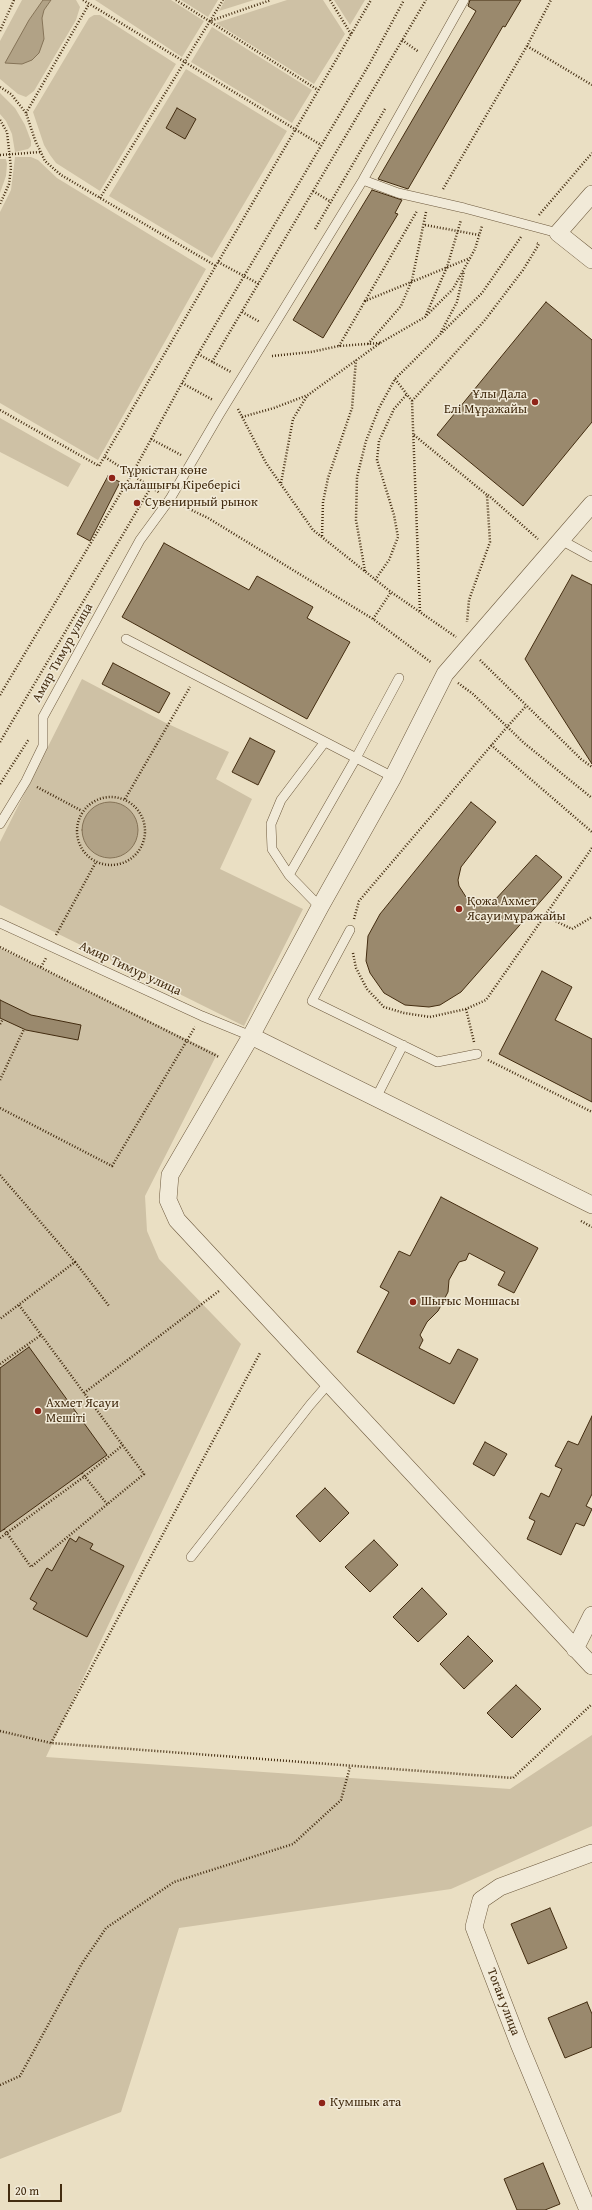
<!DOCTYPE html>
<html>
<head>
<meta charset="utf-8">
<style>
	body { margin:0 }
	#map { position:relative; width:592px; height:2210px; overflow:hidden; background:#eadfc3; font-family:"Gentium Book Plus",serif }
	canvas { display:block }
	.scale { position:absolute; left:8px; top:2184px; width:54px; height:18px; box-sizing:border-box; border:2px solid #432c10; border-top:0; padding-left:5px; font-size:12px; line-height:14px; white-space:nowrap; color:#432c10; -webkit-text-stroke:3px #f1ead8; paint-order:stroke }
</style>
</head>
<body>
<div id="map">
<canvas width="592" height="2210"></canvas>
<div class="scale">20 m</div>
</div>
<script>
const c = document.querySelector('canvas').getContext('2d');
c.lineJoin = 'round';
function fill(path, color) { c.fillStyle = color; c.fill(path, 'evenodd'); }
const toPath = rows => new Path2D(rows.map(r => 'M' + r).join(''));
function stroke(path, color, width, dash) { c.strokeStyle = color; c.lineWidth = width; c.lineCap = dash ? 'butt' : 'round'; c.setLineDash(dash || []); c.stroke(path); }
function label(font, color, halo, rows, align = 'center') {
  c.font = font + ' "Gentium Book Plus",serif'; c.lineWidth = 3; c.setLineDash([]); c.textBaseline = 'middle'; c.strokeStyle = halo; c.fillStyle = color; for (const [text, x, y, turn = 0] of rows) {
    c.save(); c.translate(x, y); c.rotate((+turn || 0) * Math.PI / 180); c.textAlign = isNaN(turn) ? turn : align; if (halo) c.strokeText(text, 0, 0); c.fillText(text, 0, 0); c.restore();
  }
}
fill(toPath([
	[22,0,43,0,29,20,44,39,42,18,44,10,51,0,76,0,80,7,76,20,34,91,26,97,18,94,0,79,0,41],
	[95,0,171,0,204,21,182,57],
	[181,0,218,0,208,17],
	[225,0,254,0,219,11],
	[287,0,323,0,345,34,314,84,216,23],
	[334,0,365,0,350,25],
	[94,15,100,15,176,64,100,191,56,163,50,155,44,145,33,112,89,18],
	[212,27,312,90,292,123,191,62],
	[186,69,287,131,212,258,109,196],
	[0,93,15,108,25,125,31,141,31,146,28,149,15,152,12,134,6,121,0,114],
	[15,157,31,157,38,160,57,178,206,269,98,460,0,403,0,212,11,190],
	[0,159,6,159,7,164,6,176,0,193],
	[0,418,81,464,68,487,0,452],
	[82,679,166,723,229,752,216,779,252,799,220,869,303,909,244,1026,0,905,0,842],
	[0,948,217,1054,145,1196,147,1231,159,1259,241,1344,46,1757,510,1789,592,1735,592,1826,451,1889,179,1928,121,2112,0,2159]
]), '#cec1a5');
const water = toPath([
	[43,0,51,0,44,10,42,18,44,39,39,53,32,60,22,64,5,63,29,20,43,0],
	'82 830a28 28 0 1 1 56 0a28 28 0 1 1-56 0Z'
]);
fill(water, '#b1a286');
stroke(water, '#857357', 1);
const building = toPath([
	[470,0,521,0,505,27,503,26,408,189,378,179,476,11,468,6,470,0],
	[177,108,196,119,185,139,166,128,177,108],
	[372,190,402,200,395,213,398,214,323,338,293,320,372,190],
	[546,302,592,340,592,422,523,506,437,435,546,302],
	[108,476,120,482,90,541,77,534,108,476],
	[164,543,249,590,257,576,313,607,307,618,350,642,307,719,122,617,164,543],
	[572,575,592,585,592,764,525,659,572,575],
	[113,663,170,693,159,713,102,684,113,663],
	[250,738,275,751,258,785,232,772,250,738],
	[471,802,496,822,461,867,458,880,459,886,466,897,480,903,495,900,536,855,562,877,461,992,440,1005,429,1007,405,1005,384,993,370,973,366,961,368,936,380,914,471,802],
	[542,971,572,987,555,1020,592,1039,592,1102,499,1054,542,971],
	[0,1000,31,1015,81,1025,78,1040,26,1030,0,1018,0,1000],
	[441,1197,538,1248,514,1293,498,1285,505,1272,469,1253,466,1260,459,1262,449,1280,448,1292,438,1311,427,1322,420,1335,423,1340,419,1348,450,1364,458,1349,478,1359,454,1404,357,1352,389,1292,380,1287,399,1251,410,1256,441,1197],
	[29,1347,107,1455,0,1532,0,1368,29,1347],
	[592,1416,592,1494,586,1506,592,1509,584,1526,576,1523,561,1555,527,1539,535,1521,529,1518,541,1493,549,1497,562,1469,555,1466,568,1441,578,1445,592,1416],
	[485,1442,507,1454,494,1476,473,1464,485,1442],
	[325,1488,349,1513,320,1542,296,1516,325,1488],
	[79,1537,93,1544,90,1549,124,1566,87,1637,33,1609,37,1603,30,1599,47,1568,52,1571,70,1538,76,1542,79,1537],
	[374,1540,398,1565,370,1592,345,1567,374,1540],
	[422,1588,447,1614,418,1642,393,1617,422,1588],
	[468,1636,493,1661,464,1689,440,1664,468,1636],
	[516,1685,541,1709,512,1738,487,1713,516,1685],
	[550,1908,567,1948,528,1964,511,1924,550,1908],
	[587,2002,592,2014,592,2047,565,2058,548,2018,587,2002],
	[543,2163,560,2204,545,2210,517,2210,504,2179,543,2163]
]);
fill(building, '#9a896d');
stroke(building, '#432c10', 1);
const lane = toPath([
	[363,180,398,193,464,208,558,233],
	[561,540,592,557],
	[126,639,393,777],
	[0,824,26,781,43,746,43,717,140,540,170,499,219,415,363,180,464,0],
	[289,875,272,849,271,824,281,800,324,743],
	[320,907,289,875,356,758,399,678],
	[0,923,202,1016,251,1036],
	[350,930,312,1001,437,1062,477,1054],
	[376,1098,403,1045],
	[191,1557,310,1405,329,1383]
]);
const street = toPath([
	[592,194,558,233,592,260],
	[592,504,445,674,393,777,320,907,251,1036,592,1205],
	[251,1036,170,1175,168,1200,177,1220,592,1666],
	[575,1649,592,1615],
	[588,2210,519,2044,474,1927,481,1900,500,1887,592,1853]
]);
stroke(lane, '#6d593d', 10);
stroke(street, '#6d593d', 18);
stroke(toPath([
	[83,0,321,145],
	[176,0,318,90],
	[330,0,351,34],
	[210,21,223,0],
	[0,31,14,0],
	[402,40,419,52],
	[527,46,592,85],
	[0,87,11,94,26,113,35,140,45,161,61,175,216,266],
	[26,113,89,4],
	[0,120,7,132,11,168,9,184,0,204],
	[0,155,41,152],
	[443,189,527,46,551,0],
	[313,191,331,202],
	[100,198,210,21,271,0],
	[539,215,592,153],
	[425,225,479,235],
	[315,229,385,109],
	[218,262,259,284],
	[365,301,417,211],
	[242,312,260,322],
	[426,315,447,267,461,220],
	[441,332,457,302,464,271],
	[368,344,401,306,412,280,426,212],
	[339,346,365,301,470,258],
	[198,354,231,372],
	[272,356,311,352,339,346,380,343],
	[212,362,426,0],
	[395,379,412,401,420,612],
	[182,383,213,400],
	[412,401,485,320,523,270,539,244,537,243],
	[238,409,266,463,313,530,391,592,456,637],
	[0,410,99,466,371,0],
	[242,417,274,408,308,395,380,343,425,317,453,289,475,249,482,226],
	[414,435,487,495,490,542,469,600,467,622],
	[151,439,181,455],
	[105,457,160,493],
	[281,483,293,419,307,396],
	[488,495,538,539],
	[181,505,208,518,373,619,432,663],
	[322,536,323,502,328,478,352,408,356,360],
	[365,571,356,520,357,477,366,441,379,408,395,379,482,293,521,237],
	[375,580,389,560,398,537,394,515,377,460,379,441,394,409,407,394],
	[373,619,391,592],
	[480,660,581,759,592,767],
	[458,683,473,694,524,743,592,798],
	[0,695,132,474,198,354,370,63,404,0],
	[0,742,151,487],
	[491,745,592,832],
	[0,784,29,739],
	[37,787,82,811],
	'77 831a34 34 0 1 1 68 0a34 34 0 1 1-68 0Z',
	[125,799,190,687],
	[545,916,572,929,592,917],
	[354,919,359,901,507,727,526,706],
	[56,935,96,862],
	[0,947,219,1057],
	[353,953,356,968,367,989,384,1007,404,1013,430,1017,466,1009,486,1000,592,848],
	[41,967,46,958],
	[466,1009,474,1042],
	[0,1024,3,1019],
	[488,1060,592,1112],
	[0,1080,24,1029],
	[0,1108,112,1166,195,1027],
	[0,1175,75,1262,0,1319],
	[581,1221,592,1227],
	[75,1262,109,1306],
	[0,1364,41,1335],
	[84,1393,219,1291],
	[82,1473,107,1504],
	[4,1529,31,1567,144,1474,19,1305],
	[0,1538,85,1476,123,1445],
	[0,1731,51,1743,513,1778,592,1704],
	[51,1743,260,1353],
	[0,2085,20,2076,81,1965,106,1928,174,1882,293,1844,341,1800,350,1767]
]), '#432c10', 2.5, [1, 2]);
stroke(lane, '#f1ead8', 9);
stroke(street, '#f1ead8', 17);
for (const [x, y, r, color] of [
	[535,402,4,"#8f2418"],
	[112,478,4,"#8f2418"],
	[137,503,4,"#8f2418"],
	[459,909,4,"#8f2418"],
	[413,1302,4,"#8f2418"],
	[38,1411,4,"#8f2418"],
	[322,2103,4,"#8f2418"]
]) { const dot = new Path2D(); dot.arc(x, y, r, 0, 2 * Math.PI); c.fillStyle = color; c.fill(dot); stroke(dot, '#f1ead8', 1.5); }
label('13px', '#432c10', '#f1ead8', [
	["Ұлы Дала",527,395,"right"],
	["Елі Мұражайы",527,410,"right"],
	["Түркістан көне",120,471],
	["қалашығы Кіреберісі",120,486],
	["Сувенирный рынок",145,503],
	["Қожа Ахмет",467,902],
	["Ясауи мұражайы",467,917],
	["Шығыс Моншасы",421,1302],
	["Ахмет Ясауи",46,1404],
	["Мешіті",46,1419],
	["Кумшык ата",330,2103]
], 'left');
label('13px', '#432c10', '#f1ead8', [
	["Амир Тимур улица",63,653,-61],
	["Амир Тимур улица",130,969,25],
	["Тоган улица",503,2002,69]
]);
</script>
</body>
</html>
